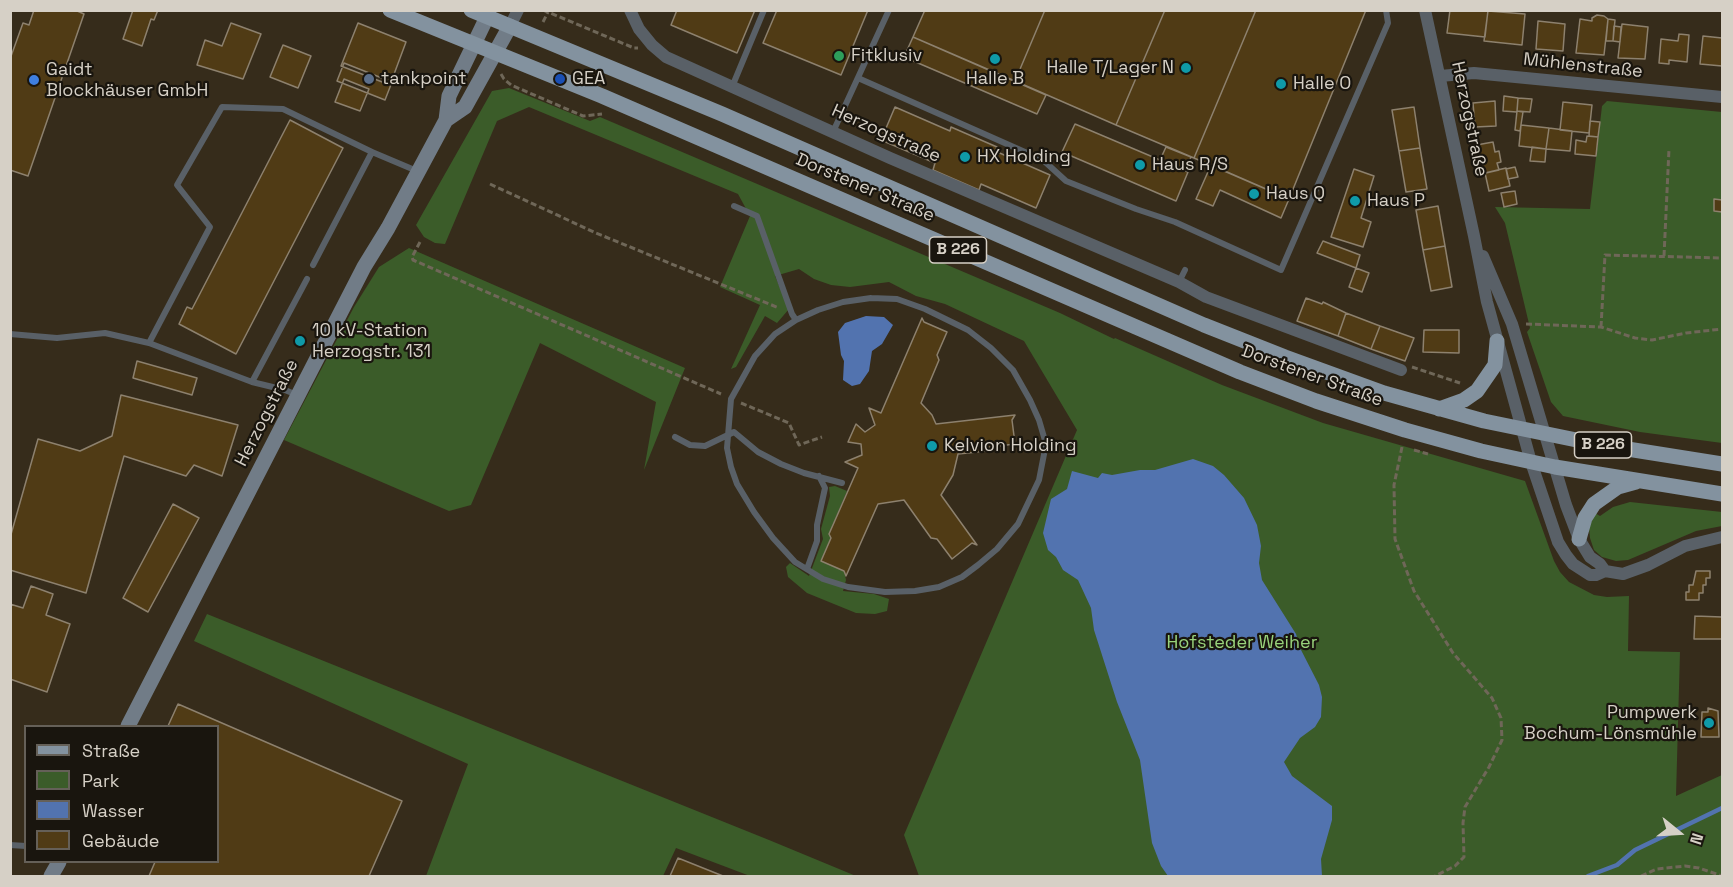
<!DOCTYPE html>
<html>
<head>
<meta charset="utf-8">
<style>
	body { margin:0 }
	#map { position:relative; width:1733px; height:887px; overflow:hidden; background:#362c1b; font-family:"Space Grotesk",sans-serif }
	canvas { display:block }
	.frame { position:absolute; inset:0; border:12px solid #d6d0c6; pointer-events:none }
	.legend { position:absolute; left:24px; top:725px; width:195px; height:138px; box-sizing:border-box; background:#19150e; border:2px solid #656058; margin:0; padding:8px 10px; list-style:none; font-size:18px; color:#d6d0c6 }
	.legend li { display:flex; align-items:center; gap:12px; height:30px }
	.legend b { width:30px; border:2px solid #656058 }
	.north { position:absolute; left:1649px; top:803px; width:60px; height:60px; -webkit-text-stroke:4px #19150e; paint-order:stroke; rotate:108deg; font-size:16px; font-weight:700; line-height:24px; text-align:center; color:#d6d0c6 }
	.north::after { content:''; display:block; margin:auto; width:21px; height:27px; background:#d6d0c6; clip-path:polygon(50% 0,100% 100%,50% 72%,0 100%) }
</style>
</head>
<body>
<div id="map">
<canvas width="1733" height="887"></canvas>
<div class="frame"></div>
<ul class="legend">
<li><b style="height:8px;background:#83929f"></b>Straße</li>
<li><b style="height:16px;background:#3b5c29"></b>Park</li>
<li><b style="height:16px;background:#5273af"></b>Wasser</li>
<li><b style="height:16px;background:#503b15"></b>Gebäude</li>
</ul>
<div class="north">N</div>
</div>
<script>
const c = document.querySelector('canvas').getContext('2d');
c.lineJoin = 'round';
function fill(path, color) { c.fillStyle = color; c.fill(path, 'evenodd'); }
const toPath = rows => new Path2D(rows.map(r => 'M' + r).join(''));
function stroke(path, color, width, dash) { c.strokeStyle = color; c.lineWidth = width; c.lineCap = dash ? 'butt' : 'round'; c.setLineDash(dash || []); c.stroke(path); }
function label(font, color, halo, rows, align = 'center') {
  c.font = font + ' "Space Grotesk",sans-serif'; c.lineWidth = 4.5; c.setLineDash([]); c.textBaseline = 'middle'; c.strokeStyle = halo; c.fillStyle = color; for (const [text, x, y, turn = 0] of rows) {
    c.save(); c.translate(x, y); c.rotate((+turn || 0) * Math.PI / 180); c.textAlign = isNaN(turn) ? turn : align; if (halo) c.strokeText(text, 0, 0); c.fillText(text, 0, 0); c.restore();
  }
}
fill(toPath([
	[509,88,590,121,600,117,1060,313,1114,339,1115,338,1222,385,1323,423,1525,481,1554,561,1560,572,1569,582,1594,595,1607,597,1629,596,1628,651,1680,652,1676,796,1722,775,1722,876,919,876,904,835,1077,430,1024,341,945,304,916,296,889,282,850,287,831,285,814,279,799,269,775,276,789,309,777,323,765,316,736,367,731,369,760,305,720,287,750,216,738,194,529,107,497,121,445,244,435,243,424,237,416,225,492,91],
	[1607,101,1722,112,1722,443,1640,432,1563,416,1551,402,1527,332,1530,328,1505,223,1495,207,1590,209,1602,106],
	[409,248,685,368,644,470,656,402,540,343,471,505,449,511,284,440,354,307,379,267],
	[835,486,847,491,829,534,831,538,821,561,844,571,846,580,843,591,874,594,889,599,887,611,875,614,856,613,807,593,788,577,786,567,790,563,809,576,823,539,821,529,830,496,829,487],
	[1630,502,1722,512,1722,526,1696,531,1628,560,1616,561,1602,557,1594,550,1590,538,1589,527,1595,513,1600,516,1613,507],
	[207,614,769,840,856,876,750,876,676,848,663,876,426,876,468,764,194,641]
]), '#3b5c29');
fill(toPath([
	[866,316,884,317,893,325,882,344,872,351,869,371,860,384,852,386,843,380,844,361,841,355,838,332,845,323],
	[1193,459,1213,466,1224,475,1244,498,1257,525,1261,546,1259,563,1262,580,1296,634,1300,648,1319,685,1322,697,1321,717,1315,727,1300,738,1284,762,1292,776,1332,806,1332,820,1321,859,1322,876,1168,876,1161,866,1152,843,1140,760,1117,702,1094,630,1091,608,1078,580,1063,570,1056,557,1048,550,1043,533,1051,499,1067,489,1072,471,1098,478,1102,473,1112,475,1140,470,1155,470]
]), '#5273af');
stroke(toPath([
	[1588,876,1617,865,1635,850,1722,808]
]), '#5273af', 4.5);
const building = toPath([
	[34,10,75,10,84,14,28,176,10,170,10,59,23,23,29,25,34,10],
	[133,10,158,10,154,20,151,19,142,46,123,39,133,10],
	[677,10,755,10,737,53,671,25,677,10],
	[777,10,868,10,841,75,763,43,777,10],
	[925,10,1045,10,1015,81,913,37,925,10],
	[1045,10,1165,10,1116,125,1015,81,1045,10],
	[1165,10,1256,10,1194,158,1116,125,1165,10],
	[1256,10,1366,10,1289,199,1194,158,1256,10],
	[1450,10,1488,10,1485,37,1447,33,1450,10],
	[1488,11,1525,14,1522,45,1484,41,1488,11],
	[1597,15,1604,16,1608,19,1604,55,1576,53,1580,19,1592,21,1592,18,1597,15],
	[1608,19,1615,20,1613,41,1606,41,1608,19],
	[1538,21,1565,24,1563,51,1536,49,1538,21],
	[231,23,261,34,243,79,197,65,205,40,222,46,231,23],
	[358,23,406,42,390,85,341,66,358,23],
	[1622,24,1648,27,1645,59,1618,58,1622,24],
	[1614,26,1621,27,1620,42,1613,41,1614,26],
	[1679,34,1689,35,1687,62,1669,60,1669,64,1659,63,1661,39,1678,41,1679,34],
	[1703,36,1722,38,1722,66,1700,64,1703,36],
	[913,37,1046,95,1037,114,904,57,913,37],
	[283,45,311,56,298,88,270,77,283,45],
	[344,63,392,82,385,100,337,81,344,63],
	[344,79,369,89,360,111,335,102,344,79],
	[1504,96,1518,98,1517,112,1503,111,1504,96],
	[1518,98,1532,99,1530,112,1517,111,1518,98],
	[1495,101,1496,126,1475,127,1473,103,1495,101],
	[1563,102,1592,105,1589,133,1560,130,1563,102],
	[895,107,950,131,951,127,997,147,995,151,1050,175,1036,208,981,184,979,190,933,170,935,163,881,140,895,107],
	[1414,107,1420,148,1399,151,1392,110,1414,107],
	[1517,111,1523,112,1520,131,1515,130,1517,111],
	[290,120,343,148,236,354,179,324,187,307,192,309,290,120],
	[1590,121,1600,122,1598,137,1589,136,1590,121],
	[1075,124,1160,160,1166,147,1191,157,1185,171,1188,172,1176,201,1062,152,1075,124],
	[1521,125,1549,128,1546,149,1519,146,1521,125],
	[1549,128,1572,131,1570,151,1546,149,1549,128],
	[1587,136,1598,137,1596,156,1575,154,1576,140,1586,142,1587,136],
	[1493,142,1495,152,1499,151,1501,162,1497,163,1499,170,1477,175,1471,146,1493,142],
	[1532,147,1546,149,1545,162,1530,161,1532,147],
	[1420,148,1427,189,1406,192,1399,151,1420,148],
	[1211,165,1289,199,1281,218,1220,190,1213,206,1196,199,1211,165],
	[1515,167,1518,177,1508,179,1506,169,1515,167],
	[1506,168,1510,186,1489,191,1485,173,1506,168],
	[1354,169,1374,176,1361,218,1371,222,1363,247,1331,237,1354,169],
	[1515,191,1517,204,1504,207,1501,193,1515,191],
	[1714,199,1722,200,1722,212,1714,211,1714,199],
	[1438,206,1445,246,1423,250,1416,210,1438,206],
	[1323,241,1360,255,1356,268,1317,253,1323,241],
	[1445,246,1452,287,1431,291,1423,250,1445,246],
	[1356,268,1369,273,1362,292,1349,287,1356,268],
	[1306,298,1322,304,1323,302,1346,313,1338,336,1297,321,1306,298],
	[1346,313,1380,326,1371,349,1338,336,1346,313],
	[922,318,924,322,947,332,937,355,939,360,921,403,932,415,936,424,1015,415,1012,420,1015,444,990,447,987,451,958,454,953,475,941,495,977,545,972,543,952,559,937,539,931,538,904,500,878,504,846,576,844,571,821,561,831,538,829,534,858,468,845,462,862,455,861,444,848,442,856,424,865,432,875,425,869,408,881,413,922,318],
	[1380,326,1414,338,1405,361,1371,349,1380,326],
	[1424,330,1459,330,1459,353,1423,352,1424,330],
	[137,361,197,378,192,395,133,378,137,361],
	[121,395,238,425,222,476,194,465,186,476,124,456,86,593,10,570,10,538,38,439,80,451,112,436,121,395],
	[173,504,199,518,148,612,123,598,173,504],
	[1696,571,1710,571,1710,578,1706,578,1706,585,1703,585,1703,593,1699,593,1699,600,1686,600,1686,592,1689,592,1689,585,1693,585,1696,571],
	[31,586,53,594,46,615,70,624,47,692,10,679,10,604,23,608,31,586],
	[1695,616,1722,617,1722,639,1694,639,1695,616],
	[178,704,402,801,369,876,149,876,155,862,218,862,218,726,168,726,178,704],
	[1708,708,1718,711,1719,737,1701,737,1702,712,1708,712,1708,708],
	[678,858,723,876,670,876,678,858]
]);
fill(building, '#503b15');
stroke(building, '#8d816e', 1.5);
stroke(toPath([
	[543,10,634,48,638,48],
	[543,22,548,12],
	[501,74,504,79,511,85,583,116,602,114],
	[490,184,596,233,779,308],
	[420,242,412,257,413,260,721,394],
	[1664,256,1669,149],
	[1526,324,1601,327,1635,338,1652,340,1686,333,1722,329],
	[1601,327,1605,255,1722,258],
	[1412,367,1460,383],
	[741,403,789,423,799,445,822,437],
	[1402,447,1394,485,1395,539,1414,591,1453,653,1492,698,1501,718,1502,740,1489,767,1465,807,1463,823,1464,857,1455,866,1435,876],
	[1414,450,1428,454],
	[1641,876,1657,869,1685,866,1699,868,1722,876]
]), '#6f6758', 3, [6, 3]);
stroke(toPath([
	[858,78,1043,160,1066,181,1136,209,1175,222,1281,270,1388,23,1386,10],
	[732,87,764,10],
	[833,132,889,10],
	[734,206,757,216,792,314,796,320],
	[313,265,372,152],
	[1179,282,1185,270],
	[871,298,897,299,925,309,968,330,991,348,1013,370,1030,400,1039,420,1046,444,1039,480,1018,524,997,549,978,565,962,577,939,587,915,591,885,592,848,587,823,579,795,562,773,538,754,512,737,484,731,467,727,448,731,399,755,356,775,334,796,320,818,310,843,302,871,298],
	[10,334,57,338,105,333,149,343,252,382,285,390,297,395],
	[149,343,210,227,177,185,222,107,283,109,372,152,417,171],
	[252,382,307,279],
	[675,437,690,445,705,446,734,432,758,452,781,464,804,473,842,483],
	[807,569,817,541,817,525,825,488,819,476],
	[10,845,26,846]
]), '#596067', 6);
stroke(toPath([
	[630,10,639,29,652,45,666,57,890,158,1179,282,1206,297,1401,370],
	[1425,10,1474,236,1487,302,1531,462,1558,542,1566,555,1573,564,1590,575,1596,575,1605,571,1623,574,1648,565,1685,546,1722,537],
	[510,26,518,10],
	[1440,76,1474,73,1722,97],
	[1483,256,1512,324,1566,505,1579,539,1590,557,1600,564,1605,571]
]), '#596067', 12);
stroke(toPath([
	[446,120,465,107,510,26],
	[128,726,364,267,388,228,446,120,449,96,487,17],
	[51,876,59,862]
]), '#717c87', 15);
stroke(toPath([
	[390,10,602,96,1240,372,1316,401,1405,430,1481,451,1555,467,1722,494],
	[471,10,722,114,1204,325,1285,357,1384,393,1484,421,1596,444,1722,464],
	[1439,409,1464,400,1477,391,1495,365,1497,341],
	[1579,539,1585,518,1594,504,1618,487,1636,482]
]), '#83929f', 15);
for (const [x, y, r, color] of [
	[839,56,6,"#2e9e5b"],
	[995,59,6,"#0f9aa8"],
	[1186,68,6,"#0f9aa8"],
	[369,79,6,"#5c6f8a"],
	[560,79,6,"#1a4fb4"],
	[34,80,6,"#3f7fe0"],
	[1281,84,6,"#0f9aa8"],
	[965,157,6,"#0f9aa8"],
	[1140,165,6,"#0f9aa8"],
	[1254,194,6,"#0f9aa8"],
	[1355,201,6,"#0f9aa8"],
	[300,341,6,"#0f9aa8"],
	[932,446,6,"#0f9aa8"],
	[1709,723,6,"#0f9aa8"]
]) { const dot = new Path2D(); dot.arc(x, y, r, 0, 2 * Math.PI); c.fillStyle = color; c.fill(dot); stroke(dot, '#19150e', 2); }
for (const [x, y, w] of [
	[958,250,57],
	[1603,445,57]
]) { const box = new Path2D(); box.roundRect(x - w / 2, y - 13, w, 26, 4.5); c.fillStyle = '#19150e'; c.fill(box); stroke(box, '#d6d0c6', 1.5); }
label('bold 16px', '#d6d0c6', null, [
	["B 226",958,250],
	["B 226",1603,445]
]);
label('18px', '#d6d0c6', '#19150e', [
	["Fitklusiv",851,56],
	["Halle T/Lager N",1174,68,"right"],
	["Gaidt",46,70],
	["Blockhäuser GmbH",46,91],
	["tankpoint",381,79],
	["GEA",572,79],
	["Halle B",995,79,"center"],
	["Halle O",1293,84],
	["HX Holding",977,157],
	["Haus R/S",1152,165],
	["Haus Q",1266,194],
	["Haus P",1367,201],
	["10 kV-Station",312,331],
	["Herzogstr. 131",312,352],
	["Kelvion Holding",944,446],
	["Pumpwerk",1697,713,"right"],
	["Bochum-Lönsmühle",1697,734,"right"]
], 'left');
label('18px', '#d6d0c6', '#19150e', [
	["Mühlenstraße",1583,66,6],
	["Herzogstraße",1469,119,78],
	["Herzogstraße",886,134,24],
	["Dorstener Straße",865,188,23],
	["Dorstener Straße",1312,376,20],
	["Herzogstraße",267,413,-63]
]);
label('18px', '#98d27b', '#19150e', [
	["Hofsteder Weiher",1242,643]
]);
</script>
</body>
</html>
